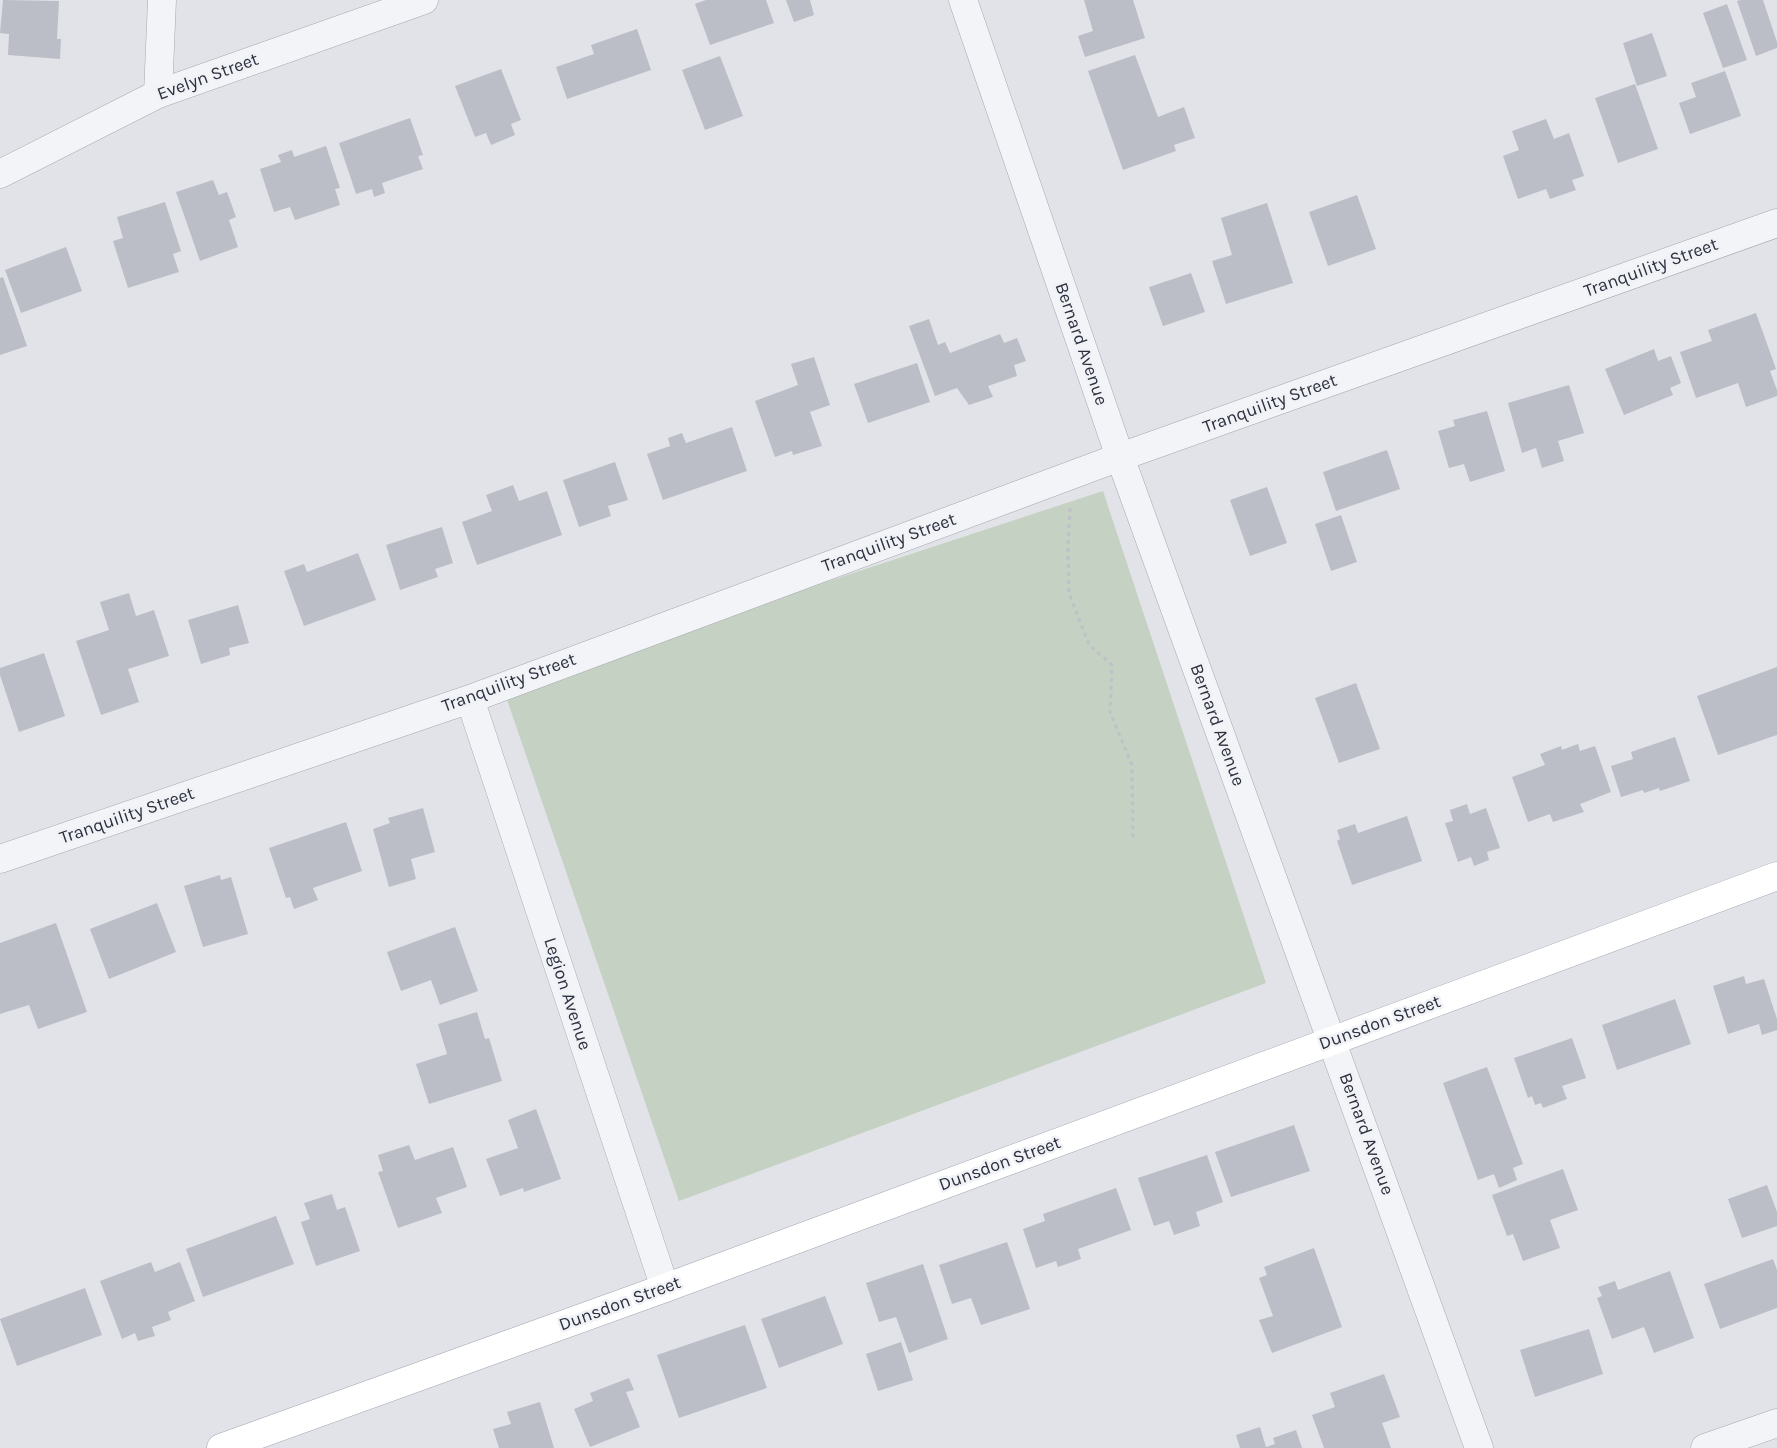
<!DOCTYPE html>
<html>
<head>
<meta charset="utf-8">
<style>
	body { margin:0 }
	canvas { display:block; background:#e1e3e8 }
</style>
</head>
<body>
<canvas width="1777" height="1448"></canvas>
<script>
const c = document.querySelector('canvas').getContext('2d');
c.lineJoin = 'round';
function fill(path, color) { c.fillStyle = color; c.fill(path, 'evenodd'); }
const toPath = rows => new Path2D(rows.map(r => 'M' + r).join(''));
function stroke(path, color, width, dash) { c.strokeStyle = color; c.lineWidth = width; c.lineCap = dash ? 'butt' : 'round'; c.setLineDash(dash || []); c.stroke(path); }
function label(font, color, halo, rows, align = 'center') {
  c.font = font + ' Karla,sans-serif'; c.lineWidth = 5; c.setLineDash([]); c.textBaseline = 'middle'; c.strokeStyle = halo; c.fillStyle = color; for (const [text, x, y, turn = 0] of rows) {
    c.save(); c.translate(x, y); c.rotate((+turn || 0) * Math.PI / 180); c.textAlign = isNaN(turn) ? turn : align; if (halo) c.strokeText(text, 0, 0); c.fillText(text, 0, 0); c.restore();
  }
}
fill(toPath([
	[1103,491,1266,983,679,1201,503,688]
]), '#c5d1c2');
fill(toPath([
	[3,0,59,1,57,39,61,39,60,59,8,55,9,34,0,33],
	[706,0,766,0,774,23,710,45,695,4],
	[786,0,810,0,814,15,794,22],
	[1084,0,1133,0,1145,38,1085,57,1078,36,1093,31],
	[1741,0,1763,0,1777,42,1777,48,1756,56,1737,1],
	[1727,4,1747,60,1723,68,1703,13],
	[637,29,651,70,567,99,556,67,594,54,591,45],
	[1652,33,1667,76,1637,86,1623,43],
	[1135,55,1158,117,1184,107,1195,138,1174,145,1176,151,1123,170,1088,71],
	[720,56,743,116,705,130,682,70],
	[501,69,521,120,511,124,515,135,491,145,486,133,475,137,455,86],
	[1725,71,1741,116,1690,134,1679,103,1696,97,1691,83],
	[1635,84,1658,149,1618,163,1595,98],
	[410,118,423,155,418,156,423,169,382,183,385,193,374,197,372,189,356,194,339,143],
	[1546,119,1554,139,1569,133,1584,176,1572,180,1576,190,1550,199,1546,189,1518,199,1503,156,1519,150,1512,131],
	[326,146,340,188,335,189,340,205,295,220,290,207,274,212,260,169,281,162,278,155,292,150,294,157],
	[213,180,219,195,227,192,236,217,229,220,238,247,200,261,176,192],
	[1357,195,1376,249,1328,266,1309,212],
	[165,202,181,251,173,254,179,272,128,288,113,241,123,238,117,217],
	[1267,203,1293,283,1226,304,1212,261,1232,255,1221,218],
	[66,247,82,291,21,313,5,270],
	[1191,273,1205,312,1163,326,1149,287],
	[3,277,27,346,0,355,0,278],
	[1756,313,1776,369,1770,371,1777,390,1777,396,1746,407,1738,383,1696,398,1680,352,1712,341,1708,330],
	[929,319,938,345,945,342,950,353,1000,334,1004,343,1017,338,1026,361,1014,365,1017,376,988,386,993,397,969,405,957,388,935,396,909,326],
	[1654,349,1658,361,1671,356,1681,383,1670,388,1673,395,1624,415,1605,369],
	[814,357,830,405,810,412,822,446,793,455,792,451,775,457,755,401,798,385,791,364],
	[917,363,930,402,868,423,854,384],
	[1569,385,1584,433,1558,441,1564,461,1542,468,1536,448,1522,453,1508,403],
	[1487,411,1505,471,1470,482,1464,464,1449,468,1438,431,1455,426,1453,420],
	[732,427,747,471,663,500,647,454,670,446,668,438,682,433,686,443],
	[1387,450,1400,489,1336,511,1323,472],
	[615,462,628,500,608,506,611,516,579,527,563,480],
	[513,485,519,501,547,491,562,535,477,565,462,522,492,511,486,495],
	[1267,487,1287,543,1250,556,1230,500],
	[1341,515,1357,562,1331,571,1315,524],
	[442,527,453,563,435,569,438,577,400,590,386,545],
	[358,553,376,600,304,626,284,571,304,564,307,572],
	[129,593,136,616,154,610,169,656,128,669,139,702,101,715,76,641,109,630,100,602],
	[238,605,249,643,229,648,230,655,201,664,188,620],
	[44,653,65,716,19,732,0,675,0,668],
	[1777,667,1777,735,1718,755,1697,696],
	[1356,683,1380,749,1339,763,1315,698],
	[1675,737,1690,781,1660,791,1659,788,1644,793,1643,790,1621,797,1611,766,1633,759,1631,752],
	[1578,744,1580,751,1595,746,1611,792,1580,804,1584,812,1553,822,1550,814,1528,822,1512,777,1545,765,1540,754,1561,746,1562,750],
	[1467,804,1470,814,1486,808,1500,848,1487,852,1489,860,1474,866,1471,857,1458,862,1445,823,1453,821,1450,810],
	[423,808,435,852,411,859,416,879,389,887,373,829,390,823,388,818],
	[1407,816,1422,861,1352,885,1337,841,1340,839,1337,830,1355,824,1358,833],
	[346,822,362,871,313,888,318,900,294,909,290,897,286,898,269,848],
	[220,875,221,880,231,877,248,934,203,947,184,886],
	[157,903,176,952,109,979,90,929],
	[56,923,87,1012,38,1029,29,1005,0,1014,0,943],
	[455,927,478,991,440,1005,431,980,401,991,387,952],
	[1744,976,1746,984,1764,979,1777,1019,1777,1030,1762,1035,1759,1024,1728,1034,1713,986],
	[1675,999,1691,1044,1617,1070,1602,1025],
	[477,1012,485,1039,489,1038,502,1081,429,1104,416,1064,447,1054,438,1024],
	[1572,1038,1586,1078,1562,1086,1567,1099,1543,1108,1541,1103,1535,1105,1532,1096,1528,1098,1514,1058],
	[1487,1067,1523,1164,1513,1168,1517,1180,1499,1188,1494,1174,1478,1180,1443,1083],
	[536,1109,561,1179,524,1192,523,1188,500,1196,486,1159,518,1148,508,1120],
	[1294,1125,1310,1171,1231,1197,1215,1152],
	[409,1145,415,1160,453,1147,467,1187,436,1198,442,1213,398,1228,378,1172,383,1171,378,1155],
	[1207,1155,1223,1202,1196,1212,1200,1226,1174,1235,1169,1221,1154,1226,1138,1178],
	[1563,1169,1578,1210,1550,1220,1560,1248,1523,1261,1513,1234,1507,1236,1492,1195],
	[1767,1185,1777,1212,1777,1226,1742,1238,1728,1199],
	[1116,1188,1131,1230,1078,1249,1081,1259,1058,1267,1056,1261,1036,1268,1023,1229,1045,1221,1043,1214],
	[332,1194,337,1210,345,1207,360,1251,316,1266,301,1222,310,1219,304,1203],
	[276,1216,294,1264,203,1297,186,1249],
	[1007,1242,1030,1309,981,1325,971,1298,952,1304,939,1265],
	[1314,1248,1342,1327,1272,1353,1259,1320,1273,1316,1259,1278,1267,1275,1264,1267],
	[1773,1259,1777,1270,1777,1308,1720,1329,1704,1284],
	[151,1262,155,1272,180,1262,195,1301,168,1312,171,1320,152,1327,155,1336,138,1341,135,1333,122,1339,100,1281],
	[923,1264,948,1339,909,1353,896,1317,879,1322,866,1283],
	[1670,1271,1694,1338,1654,1353,1644,1327,1612,1339,1597,1298,1602,1296,1598,1287,1615,1281,1618,1290],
	[85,1288,102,1335,17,1366,0,1319],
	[825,1296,843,1344,779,1368,761,1319],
	[745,1325,767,1388,679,1418,657,1355],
	[1589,1329,1603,1374,1535,1397,1520,1350],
	[901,1342,913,1380,878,1391,866,1354],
	[1384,1374,1400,1417,1382,1423,1391,1448,1324,1448,1312,1415,1335,1407,1330,1393],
	[629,1378,634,1390,626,1392,640,1427,590,1447,574,1409,593,1401,590,1393],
	[540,1402,554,1448,499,1448,493,1429,511,1424,507,1412],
	[1260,1427,1266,1447,1275,1444,1273,1438,1296,1430,1302,1448,1240,1448,1236,1435]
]), '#bbbec7');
const minor = toPath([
	[963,0,1120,457,1479,1448],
	[158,94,162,0],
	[0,174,158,94,424,0],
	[470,699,665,1288],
	[0,859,470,699,1120,457,1777,223],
	[1705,1448,1777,1423]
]);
const major = toPath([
	[221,1448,665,1288,1777,876]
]);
stroke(minor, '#a7a9b2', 29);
stroke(major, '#a1a6b3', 29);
stroke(toPath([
	[1070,508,1068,548,1069,593,1089,645,1112,665,1110,712,1132,765,1133,839]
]), '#bfc1c7', 3, [4, 4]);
stroke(minor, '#f3f4f7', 28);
stroke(major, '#fff', 28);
label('18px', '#2b2f3e', '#f0f2f6', [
	["Evelyn Street",208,77,-20],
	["Tranquility Street",1651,268,-20],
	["Bernard Avenue",1081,344,71],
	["Tranquility Street",1270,404,-20],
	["Tranquility Street",889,543,-20],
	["Tranquility Street",509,683,-20],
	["Bernard Avenue",1217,725,70],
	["Tranquility Street",127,816,-19],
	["Legion Avenue",567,994,72],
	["Dunsdon Street",1380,1023,-20],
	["Bernard Avenue",1366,1134,70],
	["Dunsdon Street",1000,1164,-20],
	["Dunsdon Street",620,1304,-20]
]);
</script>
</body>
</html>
